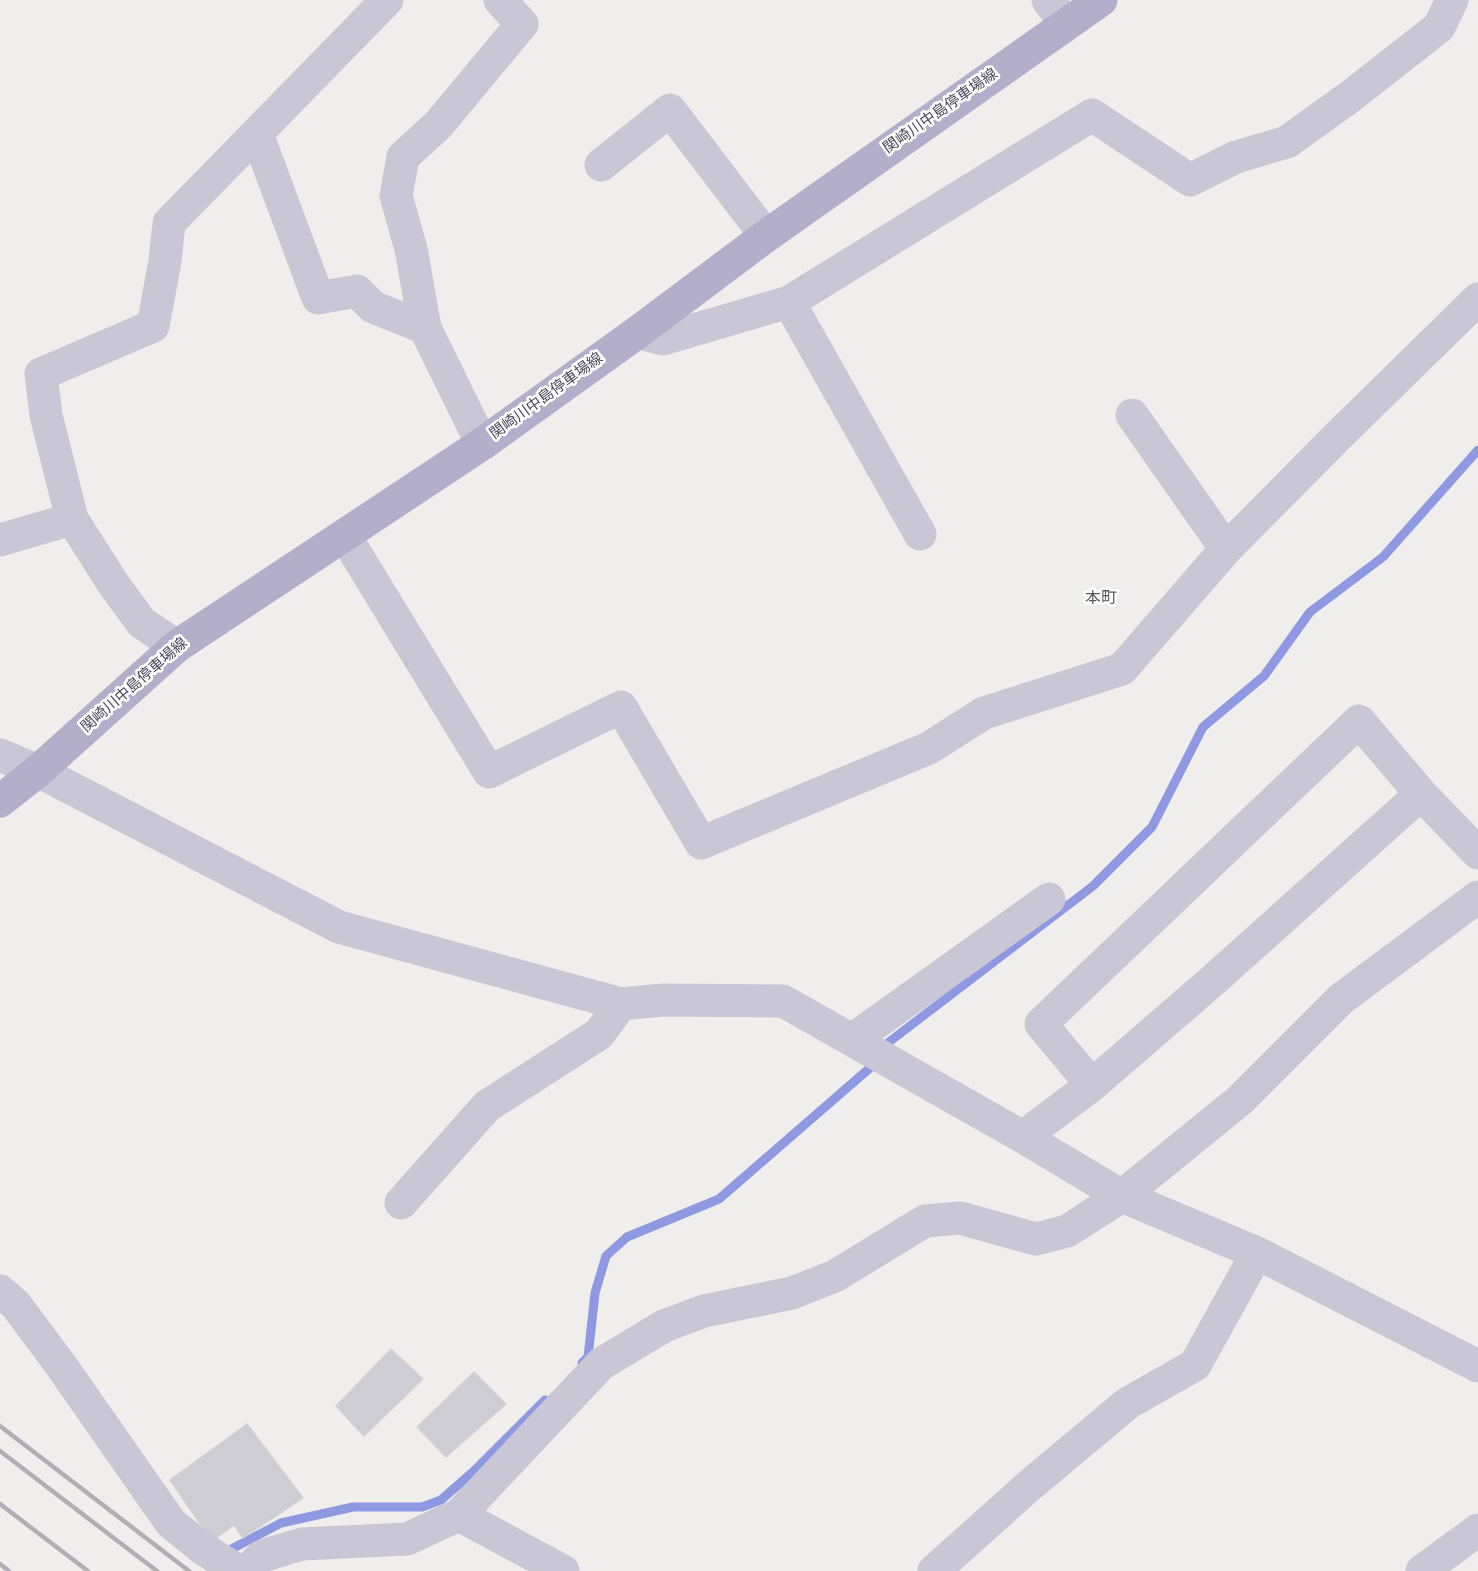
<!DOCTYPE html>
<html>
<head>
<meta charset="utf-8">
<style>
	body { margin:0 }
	canvas { display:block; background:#efeeec }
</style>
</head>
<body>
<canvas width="1478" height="1571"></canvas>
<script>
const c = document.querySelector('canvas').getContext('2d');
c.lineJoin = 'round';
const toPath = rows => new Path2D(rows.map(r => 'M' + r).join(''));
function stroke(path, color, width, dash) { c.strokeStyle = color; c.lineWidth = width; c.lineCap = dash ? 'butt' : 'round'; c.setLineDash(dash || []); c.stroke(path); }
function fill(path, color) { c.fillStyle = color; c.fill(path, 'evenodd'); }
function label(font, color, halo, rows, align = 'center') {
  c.font = font + ' "Source Sans 3","Noto Sans JP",sans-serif'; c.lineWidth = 5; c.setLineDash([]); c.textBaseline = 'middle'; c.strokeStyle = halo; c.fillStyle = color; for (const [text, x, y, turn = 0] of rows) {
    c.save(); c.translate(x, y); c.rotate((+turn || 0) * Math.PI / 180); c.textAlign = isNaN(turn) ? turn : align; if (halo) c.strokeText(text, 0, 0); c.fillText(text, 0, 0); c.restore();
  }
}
stroke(toPath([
	[889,1042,1093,886,1152,827,1203,727,1264,676,1310,612,1383,557,1478,450],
	[582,1363,588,1357,595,1293,606,1256,627,1237,719,1199,871,1067],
	[222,1554,281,1523,353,1507,422,1507,441,1500,474,1471,545,1400]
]), '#8f99e2', 9);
const building = toPath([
	[391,1349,423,1379,364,1436,336,1406,391,1349],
	[474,1372,506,1404,446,1457,417,1427,474,1372],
	[247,1424,303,1498,243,1538,234,1525,212,1541,170,1480,247,1424]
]);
fill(building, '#cfcdd4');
stroke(building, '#d3d1d8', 1.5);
stroke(toPath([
	[1048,0,1066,24],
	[257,134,318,298,357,291,373,307,425,328],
	[601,165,670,110,766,236],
	[789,302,920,534],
	[638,332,663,339,789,302,1092,115,1190,180,1236,157,1287,142,1351,96,1439,27,1452,0],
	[1132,415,1226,549],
	[482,444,425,328,411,249,396,196,403,157,438,125,522,24,500,0],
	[345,536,489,772,621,707,701,843,929,748,984,713,1122,669,1226,549,1338,436,1478,299],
	[0,540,72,519],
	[177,646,142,623,114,585,72,519,46,415,41,374,153,326,165,261,169,223,387,0],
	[0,755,38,771,339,927,621,1004,663,1000,783,1001,1023,1137,1122,1196,1257,1253,1478,1366],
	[852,1040,1049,899],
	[1092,1085,1041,1024,1359,721,1421,794],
	[1023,1137,1092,1085,1210,983,1421,794,1478,853],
	[401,1203,487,1106,599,1034,621,1004],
	[0,1291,16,1305,60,1364,171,1523,202,1548,238,1571],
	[459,1515,563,1571],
	[247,1571,262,1556,302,1544,407,1539,459,1515,601,1364,664,1326,704,1311,792,1293,835,1276,925,1221,960,1218,1036,1239,1067,1231,1122,1196,1240,1100,1341,999,1478,897],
	[934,1571,1030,1485,1128,1403,1195,1365,1257,1253],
	[1422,1571,1478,1530]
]), '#c9c7d5', 33);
stroke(toPath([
	[0,801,38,771,177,646,482,444,638,332,766,236,1101,0]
]), '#b3aec9', 33);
stroke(toPath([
	[0,1426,189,1571],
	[0,1451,157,1571],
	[0,1504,88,1571],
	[0,1564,9,1571]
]), '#b1afb6', 4.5);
label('15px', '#494758', '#fff', [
	["関崎川中島停車場線",941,112,-35],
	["関崎川中島停車場線",547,397,-36],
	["関崎川中島停車場線",135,686,-41]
]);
label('16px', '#5b5a61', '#fff', [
	["本町",1101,599]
]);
</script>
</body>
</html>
